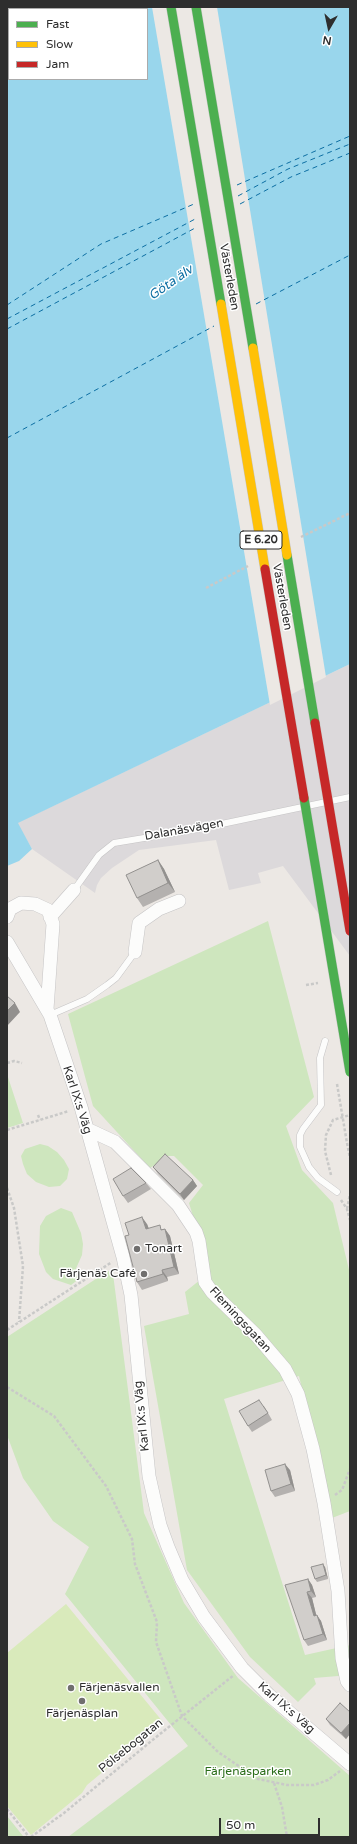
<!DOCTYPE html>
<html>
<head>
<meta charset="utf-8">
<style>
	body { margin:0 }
	#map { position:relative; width:357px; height:1844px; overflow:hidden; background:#ece8e4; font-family:"Varela Round",sans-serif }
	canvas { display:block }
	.frame { position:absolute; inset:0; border:8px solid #2e2e2e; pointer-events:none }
	.legend { position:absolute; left:8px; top:8px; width:140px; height:72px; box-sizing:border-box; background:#fff; border:1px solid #ababab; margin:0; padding:5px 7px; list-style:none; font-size:12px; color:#2e2e2e }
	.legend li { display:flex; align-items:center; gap:8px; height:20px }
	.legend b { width:20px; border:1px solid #ababab }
	.north { position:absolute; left:309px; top:8px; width:40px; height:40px; -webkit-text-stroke:3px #fff; paint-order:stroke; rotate:189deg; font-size:11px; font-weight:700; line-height:16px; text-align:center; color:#2e2e2e }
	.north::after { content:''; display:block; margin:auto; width:14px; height:18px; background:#2e2e2e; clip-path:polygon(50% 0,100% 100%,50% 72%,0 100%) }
	.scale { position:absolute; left:219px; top:1818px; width:101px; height:18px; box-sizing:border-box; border:2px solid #2e2e2e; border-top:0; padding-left:5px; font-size:12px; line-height:14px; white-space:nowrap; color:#2e2e2e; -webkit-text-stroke:3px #fff; paint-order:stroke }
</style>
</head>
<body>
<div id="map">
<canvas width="357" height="1844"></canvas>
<div class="frame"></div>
<ul class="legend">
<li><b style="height:5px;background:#4caf50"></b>Fast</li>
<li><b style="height:5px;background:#ffc107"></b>Slow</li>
<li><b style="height:5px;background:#c62828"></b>Jam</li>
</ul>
<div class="north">N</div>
<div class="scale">50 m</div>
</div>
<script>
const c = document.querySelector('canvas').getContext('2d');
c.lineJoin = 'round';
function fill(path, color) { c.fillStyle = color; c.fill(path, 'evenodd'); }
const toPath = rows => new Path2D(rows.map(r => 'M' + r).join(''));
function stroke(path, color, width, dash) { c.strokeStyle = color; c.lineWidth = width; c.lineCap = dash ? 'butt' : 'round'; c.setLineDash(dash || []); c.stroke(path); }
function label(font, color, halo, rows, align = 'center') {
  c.font = font + ' "Varela Round",sans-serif'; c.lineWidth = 3; c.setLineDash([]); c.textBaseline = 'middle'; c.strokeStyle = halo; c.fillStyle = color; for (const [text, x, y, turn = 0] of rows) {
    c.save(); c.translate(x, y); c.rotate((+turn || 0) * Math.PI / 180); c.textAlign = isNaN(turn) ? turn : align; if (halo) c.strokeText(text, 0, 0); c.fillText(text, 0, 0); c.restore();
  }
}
fill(toPath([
	[350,664,350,956,283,866,258,873,261,883,229,890,216,840,139,850,112,868,101,878,97,885,95,893,32,849,17,823]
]), '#dcd9db');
fill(toPath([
	[268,921,314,1097,286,1126,302,1170,333,1203,350,1274,350,1511,332,1518,299,1376,224,1399,305,1655,350,1645,350,1675,314,1678,316,1684,298,1702,250,1657,187,1570,144,1326,189,1314,185,1292,210,1272,189,1203,203,1185,174,1156,168,1156,150,1168,93,1106,68,1014],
	[7,1074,23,1123,7,1128],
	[40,1144,48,1146,57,1152,64,1160,69,1169,67,1179,60,1186,49,1187,36,1182,27,1174,23,1164,21,1156,25,1149],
	[61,1208,72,1212,81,1233,83,1244,82,1255,74,1273,79,1279,71,1285,53,1279,46,1272,39,1254,40,1226,46,1216],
	[108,1271,113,1274,144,1513,184,1603,238,1678,350,1776,350,1837,68,1837,188,1746,65,1594,89,1547,53,1521,23,1478,7,1435,7,1337],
	[7,1816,23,1836,22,1837,7,1837]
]), '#cee6be');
fill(toPath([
	[66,1604,163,1722,87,1785,82,1793,31,1835,7,1806,7,1653]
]), '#d9eabb');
fill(toPath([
	[7,7,350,7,350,664,18,823,32,849,19,861,7,866],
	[9,9,147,9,147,79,9,79]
]), '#99d6ec');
fill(toPath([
	[152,7,217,7,326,677,270,705]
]), '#ece8e4');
stroke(toPath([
	[237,185,350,136],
	[238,196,288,169,350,144],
	[240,204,291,177,350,153],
	[256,304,350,255],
	[7,305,101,244,194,204],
	[7,319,197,218],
	[7,329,197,227],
	[7,438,214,326]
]), '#0d6fa3', 1, [5, 4]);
const lane = toPath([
	[74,890,99,855,114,843,198,829,350,797],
	[50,1015,87,999,107,985,116,978,135,952],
	[325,1041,320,1058,321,1105,303,1129,300,1135,300,1147,309,1167,318,1178,337,1192]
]);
const street = toPath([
	[7,917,10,909,21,903,35,904,48,910,53,924,47,1009],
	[50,917,74,890],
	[7,942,50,1015,81,1107,123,1257,131,1295,149,1476,160,1525,168,1547,182,1580,204,1617,242,1668,269,1695,350,1764],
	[135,952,139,923,159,909,179,901],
	[87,1129,115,1142,178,1205,196,1232,199,1241,205,1282,212,1292,256,1335,285,1369,298,1394,313,1449,324,1503,338,1591,342,1658,347,1681,350,1685]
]);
stroke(lane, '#c5c4c5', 7);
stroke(street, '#c5c4c5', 14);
stroke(toPath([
	[301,537,350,513],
	[206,588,248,566],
	[306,985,318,983],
	[7,1063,14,1061,22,1063],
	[38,1115,40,1120],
	[7,1130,69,1111],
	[347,1143,350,1158],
	[331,1175,325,1151,326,1135,333,1120,350,1115],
	[7,1188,14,1208,23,1266,19,1322],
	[341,1200,347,1209,350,1220],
	[347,1209,350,1194],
	[7,1330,112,1262],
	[7,1387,54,1416,106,1486,132,1539,135,1564,157,1622,156,1642,182,1716,218,1752,258,1779,287,1785,314,1785,328,1780,340,1771],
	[335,1495,342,1490,350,1469],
	[274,1783,282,1807,287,1837],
	[7,1809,29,1837],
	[31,1837,64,1813,155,1738,234,1675]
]), '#c9c9c8', 2.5, [3, 2]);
stroke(lane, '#fcfcfb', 6);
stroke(street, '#fcfcfb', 13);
const fastBridge = toPath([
	[171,7,221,304],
	[196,7,253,348],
	[287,555,315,723],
	[304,798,350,1072]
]);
const slowBridge = toPath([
	[221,304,265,569],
	[253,348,287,555]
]);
const jamBridge = toPath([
	[265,569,304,798],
	[315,723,350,931]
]);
stroke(fastBridge, '#c6c5c4', 10, []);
stroke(slowBridge, '#c6c5c4', 10, []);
stroke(jamBridge, '#c6c5c4', 10, []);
stroke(toPath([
	[337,1084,347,1143]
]), '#c9c9c8', 2.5, [3, 2]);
stroke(fastBridge, '#4caf50', 9);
stroke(slowBridge, '#ffc107', 9);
stroke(jamBridge, '#c62828', 9);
fill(toPath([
	[158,860,164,869,175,892,143,907,137,898],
	[153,1167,193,1180,197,1186,184,1200,158,1174],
	[146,1183,151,1189,128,1203,123,1196],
	[147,1224,149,1229,165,1229,170,1236,179,1274,167,1277,168,1281,142,1290,137,1282,129,1235],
	[264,1406,272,1420,252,1432,248,1426],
	[290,1470,295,1491,275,1497,271,1491],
	[325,1567,328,1579,317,1582,315,1579],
	[308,1579,312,1585,316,1597,312,1598,316,1615,321,1621,327,1640,308,1646,304,1640],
	[350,1712,350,1734,346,1739,330,1725,326,1719]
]), '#b4b1af');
fill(toPath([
	[158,860,164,869,175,892,168,883],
	[15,1003,20,1012,7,1026,7,1011],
	[193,1180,197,1186,184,1200,180,1194],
	[142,1217,147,1224,152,1237,146,1229],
	[165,1229,170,1236,179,1274,174,1267],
	[162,1270,167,1277,168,1281,163,1274],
	[285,1464,290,1470,295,1491,291,1484],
	[323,1564,325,1567,328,1579,326,1575],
	[308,1579,312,1585,316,1597,311,1591],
	[307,1592,312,1598,318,1622,314,1616],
	[317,1615,321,1621,327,1640,323,1634],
	[350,1723,350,1734,346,1739,341,1733]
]), '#92908e');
const building = toPath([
	[158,860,168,883,137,898,126,875,158,860],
	[7,996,15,1003,7,1011,7,996],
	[165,1154,193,1180,180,1194,153,1167,165,1154],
	[131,1168,146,1183,123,1196,113,1179,131,1168],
	[142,1217,146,1229,160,1225,161,1230,165,1229,174,1267,162,1270,163,1274,137,1282,125,1236,129,1235,125,1223,142,1217],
	[259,1400,268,1413,248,1426,239,1411,259,1400],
	[285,1464,291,1484,271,1491,265,1470,285,1464],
	[323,1564,326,1575,315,1579,311,1567,323,1564],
	[308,1579,311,1591,307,1592,314,1616,317,1615,323,1634,304,1640,285,1585,308,1579],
	[340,1703,350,1712,350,1723,341,1733,326,1719,340,1703]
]);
fill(building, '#d1cecb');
stroke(building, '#92908e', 1);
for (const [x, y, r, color] of [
	[137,1249,4,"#706f6e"],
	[144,1274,4,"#706f6e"],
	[71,1688,4,"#706f6e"],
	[82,1701,4,"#706f6e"]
]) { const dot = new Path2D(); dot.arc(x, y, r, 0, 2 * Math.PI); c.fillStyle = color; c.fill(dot); stroke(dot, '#fff', 1.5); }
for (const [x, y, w] of [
	[261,540,42]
]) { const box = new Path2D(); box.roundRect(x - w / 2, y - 9, w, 18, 3); c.fillStyle = '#fff'; c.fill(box); stroke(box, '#2e2e2e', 1); }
label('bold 11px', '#2e2e2e', null, [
	["E 6.20",261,540]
]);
label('12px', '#2e2e2e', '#fff', [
	["Västerleden",229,277,80],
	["Västerleden",282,597,80],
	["Dalanäsvägen",184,830,-10],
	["Karl IX:s Väg",77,1100,72],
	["Flemingsgatan",240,1320,47],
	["Karl IX:s Väg",142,1416,-96],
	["Karl IX:s Väg",286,1708,41],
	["Pölsebogatan",131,1746,-39]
]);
label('12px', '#2e2e2e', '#fff', [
	["Tonart",145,1249],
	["Färjenäs Café",136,1274,"right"],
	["Färjenäsvallen",79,1688],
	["Färjenäsplan",82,1714,"center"]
], 'left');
label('12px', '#2c6e1b', '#fff', [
	["Färjenäsparken",248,1772]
]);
label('italic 13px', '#0d6fa3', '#fff', [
	["Göta älv",171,283,-35]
]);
</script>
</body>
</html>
